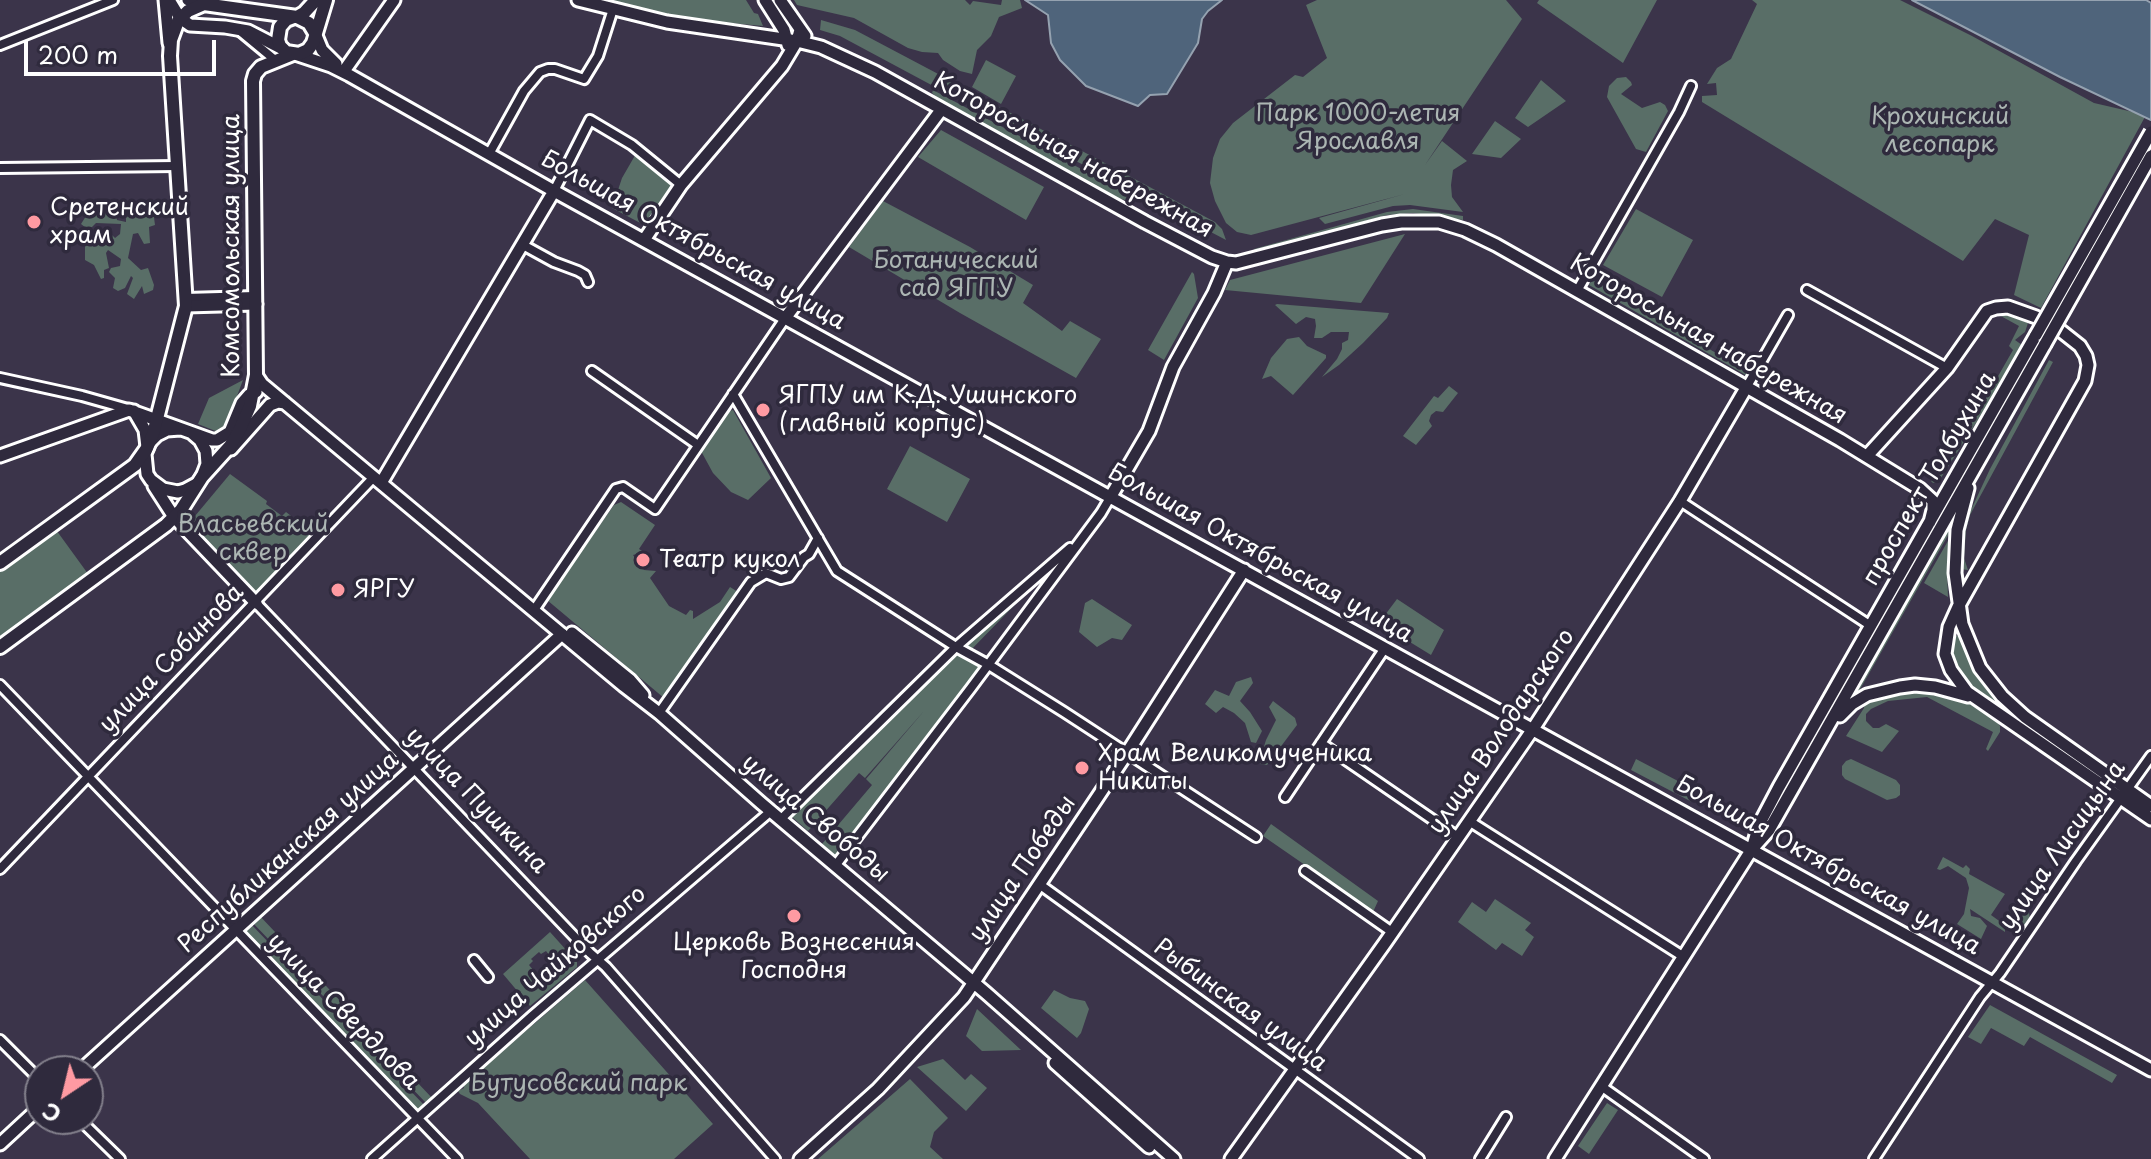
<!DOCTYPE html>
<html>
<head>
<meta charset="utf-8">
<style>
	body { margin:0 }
	#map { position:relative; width:2151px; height:1159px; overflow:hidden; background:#3b344a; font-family:"Playpen Sans",sans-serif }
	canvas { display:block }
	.north { position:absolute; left:24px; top:1055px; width:80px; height:80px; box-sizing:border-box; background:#2f2a3d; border:2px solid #827f8b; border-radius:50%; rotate:215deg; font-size:22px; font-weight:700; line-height:32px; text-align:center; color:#fff }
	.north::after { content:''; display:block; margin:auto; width:28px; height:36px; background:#ff9aa2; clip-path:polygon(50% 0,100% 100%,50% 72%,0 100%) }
	.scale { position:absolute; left:24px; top:40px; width:192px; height:36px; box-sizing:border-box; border:4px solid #fff; border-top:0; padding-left:10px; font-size:24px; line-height:28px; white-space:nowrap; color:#fff; -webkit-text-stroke:6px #2f2a3d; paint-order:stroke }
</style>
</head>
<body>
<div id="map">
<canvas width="2151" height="1159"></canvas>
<div class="north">С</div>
<div class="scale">200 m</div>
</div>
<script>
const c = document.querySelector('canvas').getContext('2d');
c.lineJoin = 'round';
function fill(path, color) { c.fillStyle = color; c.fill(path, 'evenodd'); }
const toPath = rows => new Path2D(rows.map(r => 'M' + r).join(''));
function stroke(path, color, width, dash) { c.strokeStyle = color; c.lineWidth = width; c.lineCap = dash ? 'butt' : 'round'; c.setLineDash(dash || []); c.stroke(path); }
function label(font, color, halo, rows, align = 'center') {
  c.font = font + ' "Playpen Sans",sans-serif'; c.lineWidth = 7; c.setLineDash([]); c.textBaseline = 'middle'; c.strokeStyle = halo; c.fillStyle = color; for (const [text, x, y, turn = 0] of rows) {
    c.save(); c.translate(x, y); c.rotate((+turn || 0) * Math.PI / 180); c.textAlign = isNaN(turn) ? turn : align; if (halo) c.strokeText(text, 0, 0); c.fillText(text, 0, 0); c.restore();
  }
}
fill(toPath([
	[593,0,746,0,754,13,758,14,763,26,664,17],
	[794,0,965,0,970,5,973,1,1001,5,1002,0,1020,0,1022,8,999,17,991,36,977,50,972,74,960,71,943,60,938,53,922,52,908,48,854,18,797,5],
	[1317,0,1506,0,1522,19,1425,165,1442,141,1467,161,1453,170,1451,185,1452,197,1463,212,1410,205,1393,206,1325,224,1319,218,1405,194,1251,235,1237,232,1226,223,1215,201,1210,183,1213,158,1220,139,1233,123,1295,75,1303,77,1327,58,1306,5],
	[1539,0,1657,0,1623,63,1537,3],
	[1752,0,1900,0,1972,36,2094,103,2146,115,2041,308,2014,295,2029,235,1995,219,1963,261,1702,102,1702,96,1717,95,1716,83,1707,84,1717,68,1731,59,1757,4],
	[821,20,855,30,942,76,937,88,840,36,820,30],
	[986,60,1016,76,1001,104,972,87],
	[1626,77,1631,82,1632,85,1621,94,1642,108,1660,102,1665,105,1668,111,1646,152,1636,149,1607,97,1609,86,1617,78],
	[945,78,1097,159,1091,169,940,89],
	[1541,80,1566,101,1528,127,1515,118],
	[933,90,1132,196,1129,201,1117,198,944,103,932,93],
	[1495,121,1521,139,1501,158,1472,154],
	[941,130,1044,187,1026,220,918,157],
	[637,152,673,186,646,226,612,208,622,178],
	[1101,161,1215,222,1222,229,1226,240,1095,171],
	[88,199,91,199,91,210,103,214,106,209,112,210,115,207,117,220,126,222,126,218,133,212,132,203,147,203,153,210,155,225,149,227,150,243,144,244,138,233,133,234,128,258,141,270,148,268,154,285,153,290,144,294,142,286,134,299,127,294,133,278,131,276,125,288,118,291,113,288,115,278,109,272,111,268,120,266,121,259,108,250,106,253,109,268,104,270,104,278,101,279,94,265,85,260,85,240,98,241,96,233,104,232,111,234,115,238,120,234,121,224,96,223,92,227,86,228,81,224,86,216],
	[883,201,970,247,1033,285,1023,303,1062,331,1070,321,1101,339,1076,378,960,313,849,247],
	[1413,209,1463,216,1463,220,1413,213,1387,215,1255,252,1254,249,1387,212],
	[1636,209,1693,240,1662,297,1603,265],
	[1405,234,1361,303,1225,290,1230,280],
	[1192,272,1194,274,1198,298,1164,360,1148,350],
	[1595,274,1600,275,1656,306,1651,316,1725,358,1731,349,1754,362,1749,377,1589,285],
	[1277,304,1389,313,1387,318,1363,343,1339,365,1322,377,1337,359,1342,349,1342,343,1348,340,1349,332,1331,332,1322,338,1314,338,1316,326,1315,319,1306,317,1296,324,1275,305],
	[1999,315,2009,315,2028,323,2025,332,2015,340,2022,345,1995,393,1944,473,1939,481,1933,483,1931,481,1949,462,2013,350,2009,346,2019,326],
	[1299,337,1307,346,1326,355,1326,358,1293,395,1271,376,1262,379,1271,358,1287,339],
	[2049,360,2053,362,1970,515,1966,530,1964,558,1968,570,1960,569,1963,539,1970,512,1990,469],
	[243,380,224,431,218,432,198,424,209,398],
	[1449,386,1458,393,1443,412,1436,411,1431,415,1429,421,1432,426,1416,445,1403,436,1434,396,1438,398],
	[733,410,771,478,748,500,731,492,713,473,701,451,726,412],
	[910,446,970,479,947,522,887,489],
	[230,474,267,501,266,504,282,516,286,512,317,536,255,601,186,530,192,524,190,522],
	[621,502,655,525,639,549,642,551,640,553,633,555,644,570,656,571,650,578,669,606,686,615,690,610,693,611,693,619,720,602,730,587,738,592,664,698,547,600,614,505],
	[1958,510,1954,525,1855,698,1848,703],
	[54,527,91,578,0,643,0,565],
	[1949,539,1947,570,1948,597,1924,583],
	[1034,580,1037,582,968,653,988,665,837,857,822,844,872,785,866,779,924,711,865,778,859,773,808,831,792,817,956,647],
	[1092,599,1132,625,1122,640,1112,638,1097,647,1079,632,1085,603],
	[1397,599,1444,630,1431,655,1379,623],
	[1953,635,1962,637,1978,673,1998,699,2012,714,2119,792,1963,684,1948,652],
	[1251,677,1253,683,1240,701,1250,712,1262,731,1256,743,1251,742,1245,723,1234,713,1223,707,1216,713,1205,704,1215,690,1229,696,1236,682],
	[1930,690,1961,698,1977,705,1993,716,2000,726,2000,732,1988,751,1986,749,1993,732,1927,697,1888,701,1871,709,1866,714,1866,721,1873,728,1879,728,1886,724,1899,731,1882,752,1846,736,1864,708,1865,700,1896,691],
	[1273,701,1295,718,1297,725,1267,765,1260,764,1261,756,1266,740,1276,720,1269,707],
	[1636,759,1697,791,1692,802,1631,770],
	[1851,759,1896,780,1900,785,1900,795,1896,798,1887,800,1845,779,1842,775,1842,766,1846,761],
	[1271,824,1378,901,1373,912,1263,836],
	[1943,857,1963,868,1966,865,1970,869,1969,874,2005,894,1991,915,2002,923,2016,903,2029,912,2030,920,2019,937,2015,936,2015,933,2021,923,2012,917,2005,925,2005,932,1970,909,1971,916,1980,918,1987,926,1981,939,1957,924,1964,914,1969,888,1966,878,1948,866,1940,870,1937,869],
	[1495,899,1531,923,1525,930,1534,937,1522,956,1502,943,1496,950,1458,922,1472,902,1486,912],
	[258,914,433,1099,427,1104,250,920],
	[249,922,425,1106,417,1113,240,929],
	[550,932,577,962,577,967,530,1006,503,974],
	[546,951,563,972,546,986,529,965,533,961,531,959,539,952,541,954],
	[585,980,713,1124,674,1159,530,1159,478,1103,460,1094,458,1091,464,1088,463,1085],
	[1054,990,1070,998,1085,1001,1089,1009,1081,1033,1077,1038,1041,1008],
	[1990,1005,2117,1075,2112,1083,2030,1037,2024,1046,1991,1028,1981,1044,1968,1037],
	[977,1009,1021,1050,982,1051,966,1036],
	[943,1059,965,1080,971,1074,987,1088,966,1111,917,1067],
	[910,1079,948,1118,934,1132,930,1147,943,1159,818,1159],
	[1607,1103,1618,1110,1589,1154,1578,1146]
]), '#596e67');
const water = toPath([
	[1025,0,1222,0,1208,11,1202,19,1198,43,1167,94,1150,95,1138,106,1086,86,1060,60,1051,43,1048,15,1025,0],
	[1912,0,2146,0,2151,3,2151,120,2060,77,1912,0]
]);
fill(water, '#4f647b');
stroke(water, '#95a2b0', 2);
const street = toPath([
	[240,31,275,60],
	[0,45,113,0],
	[489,154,524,91,540,72,548,69,555,69,584,79,598,56,613,9],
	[0,168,177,166],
	[554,191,590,120,632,145,681,185],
	[523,245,554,262,578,271,585,275,588,282],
	[1807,290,1947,368],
	[1577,291,1679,112,1691,86],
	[186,298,255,296],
	[592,371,698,445],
	[0,378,82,396,128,409],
	[1746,388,1788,315],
	[733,394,837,571,956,647,989,665,1064,712,1256,837],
	[1680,501,1871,626],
	[256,603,590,953,606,967,775,1159],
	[534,610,616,489,623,487,655,509,786,317],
	[0,685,457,1159],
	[659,713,751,582,766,573,781,579,789,577,804,557,809,554,818,538],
	[1321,743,1458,837],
	[1285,797,1385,648],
	[781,819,956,647,1070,548],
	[1469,821,1684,957],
	[835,866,971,688,1101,513,1111,496],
	[0,869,374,477],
	[1305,871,1392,932],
	[1039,884,1419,1159],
	[474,960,488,977],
	[0,1040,40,1080],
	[1601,1086,1704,1159],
	[79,1119,120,1159],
	[372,1159,532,1016,771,811],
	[1480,1159,1506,1117],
	[1874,1159,1980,997,2000,973,2076,861,2151,756]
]);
const secondary = toPath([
	[165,0,169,43],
	[169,0,180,18,190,25,225,27,248,31,283,49],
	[188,0,204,4],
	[578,0,667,22,797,41,821,47,875,72,1145,222,1212,257,1227,262,1236,263,1382,225,1401,222,1439,222,1465,230,1496,245,1840,440,1920,489,1933,501,1933,510,1930,522],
	[765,0,784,30,788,45],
	[780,0,805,36],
	[315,33,322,50,336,64],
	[295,54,331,66,349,75,554,191,2151,1070],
	[344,71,394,0],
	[644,240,681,185,782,66,797,41,800,30],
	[186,306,256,304],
	[786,317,941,110],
	[256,375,262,384,624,686,659,713,761,803,986,993,1174,1159],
	[134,411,145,430,147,447],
	[180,429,167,430,157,435,149,443,145,454,147,474,151,480,163,489,178,492,185,490,198,483,202,477,207,464,206,451,200,440,193,434],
	[231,449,270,405,278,402,285,403],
	[0,456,129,410,212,440,217,440,230,432,242,403,249,395,256,392],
	[1867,456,1947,368,1987,311,1996,308,2008,307,2036,317,2056,327,2080,346,2086,356,2088,365,2085,381,1958,607,1949,627,1945,654,1951,670,1967,692,2151,819],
	[381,483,554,191],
	[154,486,174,517,256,603],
	[1968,488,1957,530,1955,573,1962,624,1980,668,2002,696,2025,717,2151,806],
	[1111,496,1149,431,1173,367,1214,293,1227,262],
	[572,633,630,680,643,695],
	[1840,716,1852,704,1867,695,1900,687,1915,685,1935,687,1968,696],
	[1752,849,1759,825,1779,787,2036,335],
	[1055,1063,1149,1147],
	[80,1071,562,634],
	[0,1144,40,1107],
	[800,1159,878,1089,964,997,1127,753,1244,570],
	[1231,1159,1385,943,1533,729,1680,501,1746,388],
	[1555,1159,1752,849,1769,830,2045,344]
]);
const primary = toPath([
	[294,17,286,20,280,27,278,40,280,46,286,52,299,54,308,50,313,43,326,0],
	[297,17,304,13,316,0],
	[0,563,135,465,147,448,153,434,186,306,170,56,171,40,178,21,188,11,204,4,297,17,309,23,315,33],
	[0,647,166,525,181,510,202,477,230,446,240,429,250,406,256,375,253,81,255,74,261,67,293,54]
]);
stroke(street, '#fff', 14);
stroke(secondary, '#fff', 17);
stroke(primary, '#fff', 18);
stroke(street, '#2f2a3d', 8);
stroke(secondary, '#2f2a3d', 11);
stroke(primary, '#2f2a3d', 12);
const secondaryBridge = toPath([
	[2036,335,2151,132],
	[2045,344,2151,156]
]);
stroke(secondaryBridge, '#fff', 17, []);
stroke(secondaryBridge, '#2f2a3d', 11);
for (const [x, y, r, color] of [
	[34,222,8,"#ff9aa2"],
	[763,410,8,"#ff9aa2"],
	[643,560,8,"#ff9aa2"],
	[338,590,8,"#ff9aa2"],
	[1082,768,8,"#ff9aa2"],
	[794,916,8,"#ff9aa2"]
]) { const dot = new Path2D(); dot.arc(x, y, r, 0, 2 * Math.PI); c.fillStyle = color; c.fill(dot); stroke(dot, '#2f2a3d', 3); }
label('24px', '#acb6b3', '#2f2a3d', [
	["Парк 1000-летия",1358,114],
	["Ярославля",1358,142],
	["Крохинский",1940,117],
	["лесопарк",1940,145],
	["Ботанический",956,261],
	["сад ЯГПУ",956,289],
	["Власьевский",253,525],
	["сквер",253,553],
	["Бутусовский парк",579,1084]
]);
label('24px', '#fff', '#2f2a3d', [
	["Которосльная набережная",1073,156,29],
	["Большая Октябрьская улица",693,241,29],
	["Комсомольская улица",232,246,-90],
	["Которосльная набережная",1708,340,30],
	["проспект Толбухина",1930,479,-60],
	["Большая Октябрьская улица",1260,554,29],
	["улица Собинова",172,659,-46],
	["улица Володарского",1502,732,-56],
	["улица Пушкина",476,801,46],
	["улица Свободы",815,819,40],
	["улица Лисицына",2063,846,-55],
	["Республиканская улица",289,853,-42],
	["Большая Октябрьская улица",1828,866,29],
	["улица Победы",1023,869,-56],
	["улица Чайковского",556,967,-41],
	["Рыбинская улица",1240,1006,36],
	["улица Свердлова",343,1012,46]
]);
label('24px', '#fff', '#2f2a3d', [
	["Сретенский",50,208],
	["храм",50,236],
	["ЯГПУ им К.Д. Ушинского",779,396],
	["(главный корпус)",779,424],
	["Театр кукол",659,560],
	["ЯРГУ",354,590],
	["Храм Великомученика",1098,754],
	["Никиты",1098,782],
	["Церковь Вознесения",794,943,"center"],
	["Господня",794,971,"center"]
], 'left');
</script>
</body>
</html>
